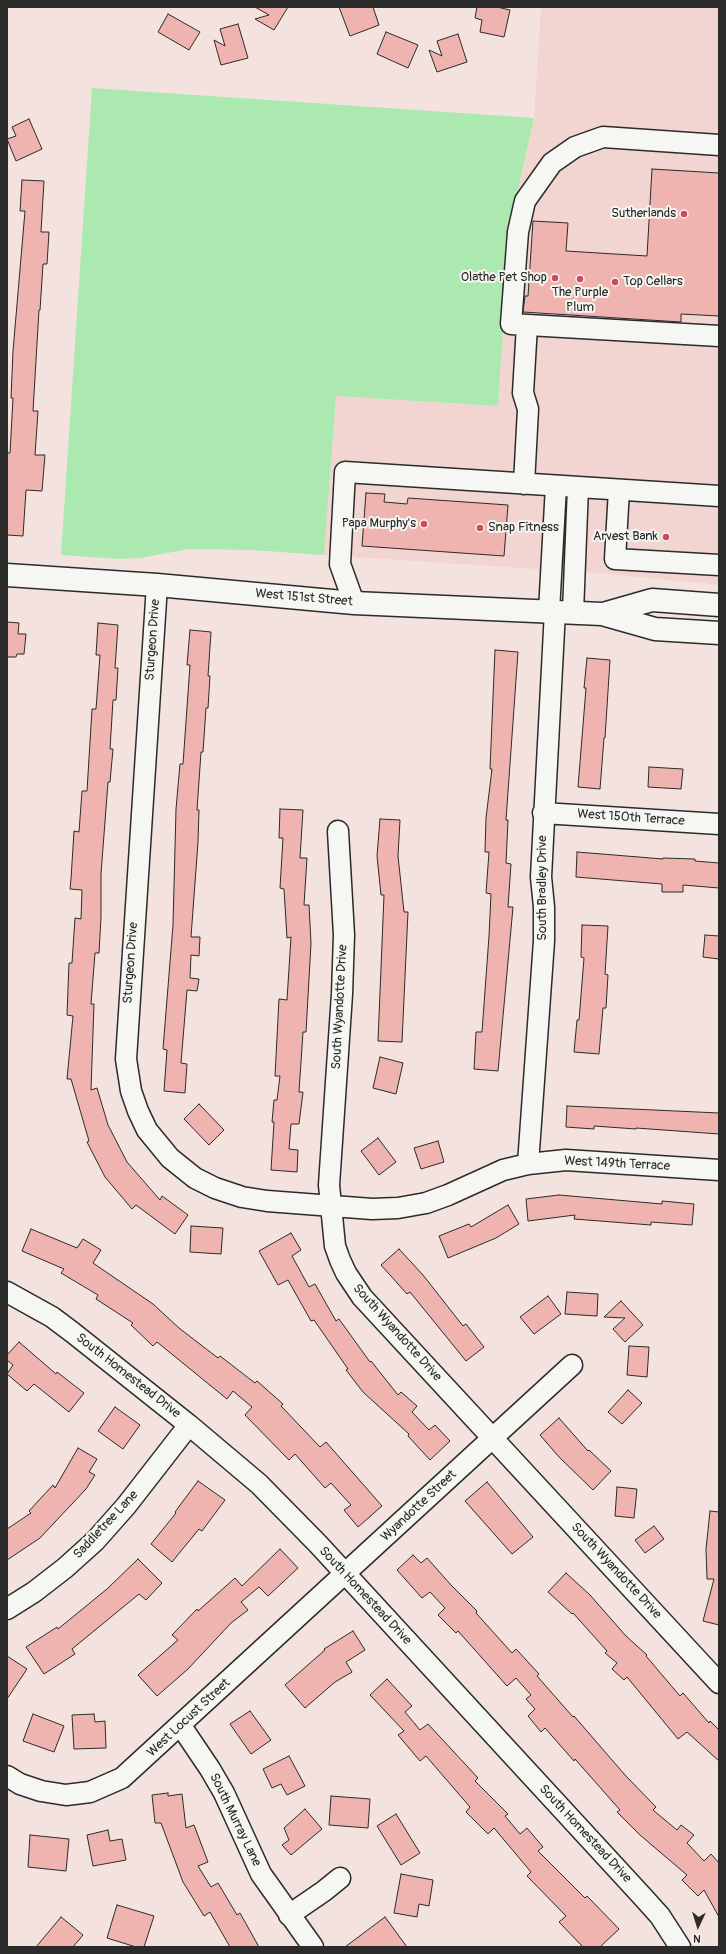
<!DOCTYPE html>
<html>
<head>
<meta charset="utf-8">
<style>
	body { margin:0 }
	#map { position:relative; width:726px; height:1954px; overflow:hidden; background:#f4e2de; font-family:Pangolin,sans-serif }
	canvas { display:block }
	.frame { position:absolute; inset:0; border:8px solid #2b2b2b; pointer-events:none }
	.north { position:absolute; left:678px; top:1906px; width:40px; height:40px; -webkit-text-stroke:3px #f6f6f2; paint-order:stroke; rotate:184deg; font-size:11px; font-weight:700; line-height:16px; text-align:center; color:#2b2b2b }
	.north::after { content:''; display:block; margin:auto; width:14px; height:18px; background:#2b2b2b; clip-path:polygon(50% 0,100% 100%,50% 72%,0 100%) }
</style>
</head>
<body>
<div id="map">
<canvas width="726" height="1954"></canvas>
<div class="frame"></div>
<div class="north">N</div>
</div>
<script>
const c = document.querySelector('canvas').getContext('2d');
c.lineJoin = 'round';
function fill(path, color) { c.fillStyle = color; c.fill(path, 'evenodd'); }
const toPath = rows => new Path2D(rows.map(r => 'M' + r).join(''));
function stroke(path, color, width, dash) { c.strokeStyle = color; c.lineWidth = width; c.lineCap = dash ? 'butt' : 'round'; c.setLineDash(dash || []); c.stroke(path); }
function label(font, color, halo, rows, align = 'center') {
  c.font = font + ' Pangolin,sans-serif'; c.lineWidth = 4; c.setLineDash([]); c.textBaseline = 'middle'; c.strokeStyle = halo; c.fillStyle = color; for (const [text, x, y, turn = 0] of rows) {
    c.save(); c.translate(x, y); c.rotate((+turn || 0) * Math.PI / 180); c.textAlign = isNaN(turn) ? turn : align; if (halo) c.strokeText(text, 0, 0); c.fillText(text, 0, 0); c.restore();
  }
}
fill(toPath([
	[541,7,719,7,719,585,599,573,324,555,336,396,498,406,510,225,534,118]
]), '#f2d4d0');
fill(toPath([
	[92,88,534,118,510,225,498,406,336,396,324,555,251,550,189,549,140,558,119,559,61,555]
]), '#abe9b1');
const building = toPath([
	[255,7,288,7,274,30,255,19,269,15,255,7],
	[339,7,373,7,379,25,350,36,339,7],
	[477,7,497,7,510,10,504,37,480,32,482,20,475,18,477,7],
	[168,14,200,32,189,50,158,32,168,14],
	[238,24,248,58,221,65,214,40,225,46,220,29,238,24],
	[386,32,418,45,408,68,377,54,386,32],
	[458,34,467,62,437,72,429,50,442,56,437,41,458,34],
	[29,119,42,149,16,161,7,139,16,136,12,127,29,119],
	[652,169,719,173,719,316,681,314,681,322,523,312,525,296,528,296,533,221,568,223,566,251,647,256,652,169],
	[22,180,44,181,41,232,49,232,47,264,43,264,40,310,39,310,33,411,38,411,35,455,45,455,42,491,26,490,23,536,7,535,7,453,10,453,13,398,11,398,13,351,25,211,20,211,22,180],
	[366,493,385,494,384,502,407,504,408,498,508,505,504,556,362,546,366,493],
	[7,622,19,623,18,634,26,634,24,654,17,654,16,657,7,657,7,622],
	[98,623,118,625,115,668,118,668,116,700,113,700,110,749,113,749,110,782,108,782,101,874,101,917,99,953,95,953,91,1004,94,1004,91,1090,97,1088,108,1125,127,1162,160,1200,162,1196,188,1215,175,1234,136,1205,132,1209,105,1177,87,1142,89,1141,71,1079,67,1079,73,1016,67,1015,69,963,72,963,75,918,81,919,82,890,70,889,71,879,74,831,79,832,82,791,87,791,92,709,96,709,100,655,96,655,98,623],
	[190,630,211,632,208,676,210,676,208,708,206,708,203,752,201,752,197,810,199,810,198,842,191,937,200,937,199,956,191,955,190,978,199,979,197,991,187,990,181,1063,187,1064,185,1093,164,1091,167,1050,163,1049,173,925,176,809,180,764,183,764,190,665,187,665,190,630],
	[495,650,518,652,506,820,508,820,506,863,511,864,508,907,513,907,498,1071,474,1069,476,1032,482,1032,489,936,491,894,486,893,489,852,485,852,486,818,492,769,490,769,495,650],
	[587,658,610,660,605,738,604,738,600,789,578,787,586,688,584,688,587,658],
	[649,767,683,769,681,789,648,787,649,767],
	[280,809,303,810,300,858,307,858,304,905,309,905,311,943,306,1032,303,1032,299,1092,303,1092,299,1124,291,1124,289,1149,298,1150,297,1172,271,1170,274,1122,272,1122,274,1100,277,1100,280,1076,275,1076,279,999,287,1000,291,937,287,938,284,889,280,888,283,838,279,838,280,809],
	[380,819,400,820,398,856,404,912,408,912,402,1042,378,1041,384,895,381,895,377,856,380,819],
	[577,852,663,859,663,858,695,859,695,861,719,863,719,888,683,885,683,892,662,892,662,884,576,877,577,852],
	[582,925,608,926,605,974,608,975,606,1008,603,1008,599,1054,574,1052,577,1020,579,1020,584,958,581,957,582,925],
	[705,935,719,936,719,959,703,957,705,935],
	[380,1057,403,1063,396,1094,373,1088,380,1057],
	[199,1104,224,1130,209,1145,184,1119,199,1104],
	[567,1106,719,1113,719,1134,636,1128,636,1129,594,1126,594,1129,566,1127,567,1106],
	[378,1138,396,1162,379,1175,361,1151,378,1138],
	[438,1141,444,1162,421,1169,414,1148,438,1141],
	[559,1195,662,1204,662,1201,694,1204,692,1225,651,1222,651,1225,574,1219,575,1215,528,1221,526,1199,559,1195],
	[508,1205,519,1224,496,1238,448,1258,439,1236,469,1224,471,1227,508,1205],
	[191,1226,223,1228,221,1254,190,1252,191,1226],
	[31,1229,77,1248,83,1239,101,1250,93,1263,153,1304,179,1328,218,1358,220,1356,255,1383,257,1381,283,1404,281,1406,320,1447,326,1442,382,1506,358,1527,344,1510,351,1505,331,1483,325,1488,295,1454,289,1460,245,1415,252,1407,233,1391,227,1399,157,1342,153,1346,131,1325,133,1323,96,1299,98,1295,61,1273,64,1269,22,1251,31,1229],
	[291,1233,301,1250,292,1256,309,1287,315,1284,336,1321,339,1319,370,1362,371,1361,398,1395,401,1392,417,1406,412,1412,429,1430,435,1425,450,1441,430,1460,408,1436,409,1434,363,1392,346,1370,348,1369,314,1320,311,1321,288,1280,278,1285,259,1251,291,1233],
	[399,1249,423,1275,463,1326,466,1324,484,1347,466,1361,410,1292,407,1294,381,1265,399,1249],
	[567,1292,598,1294,597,1316,565,1314,567,1292],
	[548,1296,561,1314,534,1334,520,1317,548,1296],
	[621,1301,643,1325,625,1342,613,1329,625,1318,604,1317,621,1301],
	[19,1342,56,1374,57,1372,84,1393,69,1412,34,1384,27,1391,7,1374,13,1365,7,1360,7,1355,19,1342],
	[629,1346,649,1347,647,1377,627,1375,629,1346],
	[628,1390,642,1403,622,1424,608,1412,628,1390],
	[115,1407,140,1425,123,1449,98,1431,115,1407],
	[559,1418,588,1451,589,1450,611,1471,593,1490,559,1457,540,1435,559,1418],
	[78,1448,97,1459,89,1472,95,1475,86,1489,40,1538,7,1560,7,1529,31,1513,29,1511,53,1485,55,1488,78,1448],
	[198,1481,225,1500,202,1531,199,1529,172,1562,151,1544,176,1513,175,1512,198,1481],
	[487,1482,533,1537,512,1554,465,1501,487,1482],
	[617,1487,637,1489,634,1518,615,1516,617,1487],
	[710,1511,719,1512,719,1625,703,1621,714,1579,707,1579,706,1549,710,1511],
	[654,1526,664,1539,645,1553,635,1540,654,1526],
	[280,1549,298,1568,268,1596,259,1587,241,1602,248,1610,231,1623,188,1669,157,1696,138,1675,178,1640,172,1635,197,1609,198,1611,235,1578,242,1586,280,1549],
	[413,1555,421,1563,427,1558,451,1585,477,1611,476,1613,512,1653,516,1649,539,1674,537,1676,573,1717,574,1716,625,1775,656,1807,653,1810,677,1830,681,1825,694,1835,687,1843,704,1861,711,1854,719,1863,719,1917,704,1890,698,1896,682,1880,687,1875,640,1835,617,1812,620,1810,575,1759,574,1761,545,1728,541,1732,528,1716,535,1709,526,1699,531,1695,516,1678,507,1686,458,1631,456,1633,438,1615,445,1608,430,1592,422,1598,397,1570,413,1555],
	[138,1559,162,1583,146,1600,139,1594,72,1649,75,1654,44,1674,26,1647,57,1627,58,1629,107,1589,138,1559],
	[566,1573,590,1595,626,1636,647,1655,646,1656,680,1696,683,1693,709,1723,710,1721,719,1730,719,1761,687,1732,678,1739,627,1677,624,1680,612,1669,617,1663,605,1653,607,1651,573,1613,572,1614,548,1592,566,1573],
	[353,1631,365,1650,346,1662,352,1672,335,1682,305,1708,285,1685,325,1650,324,1649,353,1631],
	[7,1656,27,1669,7,1699,7,1656],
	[387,1679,412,1706,405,1712,420,1730,428,1724,478,1778,475,1781,508,1814,505,1816,520,1834,527,1828,543,1847,538,1851,585,1898,587,1896,619,1929,600,1947,583,1947,559,1922,566,1916,527,1876,531,1872,494,1828,488,1834,466,1812,470,1807,426,1756,420,1761,398,1735,404,1731,370,1695,387,1679],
	[250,1711,271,1740,251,1754,230,1724,250,1711],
	[33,1714,64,1726,54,1752,23,1741,33,1714],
	[94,1714,95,1722,105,1721,106,1748,74,1749,72,1715,94,1714],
	[289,1756,305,1786,287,1795,281,1784,272,1788,263,1769,289,1756],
	[168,1793,168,1796,182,1794,186,1828,194,1825,208,1862,198,1866,211,1887,218,1883,237,1915,240,1913,259,1947,230,1947,210,1912,204,1916,183,1882,161,1823,155,1823,152,1795,168,1793],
	[331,1796,370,1799,368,1828,329,1825,331,1796],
	[305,1809,322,1829,291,1855,282,1845,289,1840,284,1828,305,1809],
	[396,1814,420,1853,401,1865,377,1826,396,1814],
	[108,1830,110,1841,122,1839,126,1860,93,1866,87,1835,108,1830],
	[30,1835,69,1839,66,1871,28,1867,30,1835],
	[401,1874,433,1880,429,1906,419,1904,417,1917,394,1913,401,1874],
	[117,1905,154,1916,144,1947,136,1947,107,1938,117,1905],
	[61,1917,83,1935,73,1947,36,1947,61,1917],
	[385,1917,407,1947,345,1947,385,1917]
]);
fill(building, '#efb4af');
stroke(building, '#2b2b2b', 1);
const minor = toPath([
	[719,145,603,137,575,147,552,163,525,201,518,232,511,324,719,336],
	[524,484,528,409,523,393,527,325],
	[619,490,615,559,719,565],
	[157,585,126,1059,131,1091,138,1111,147,1130,170,1158,195,1178,215,1188,242,1197,267,1201,372,1209,398,1208,426,1203,448,1195,503,1170,528,1164,566,1160,719,1170],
	[354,603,340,564,345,472,719,496],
	[549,611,556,486],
	[573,612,578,487],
	[543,813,719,824],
	[338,831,344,935,342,994,329,1185,335,1246,340,1260,346,1273,362,1297,719,1683],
	[528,1164,544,941,544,907,541,877,555,611],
	[7,1292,52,1317,72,1332,189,1425,259,1484,318,1544,642,1896,660,1916,680,1947],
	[7,1609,34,1592,65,1568,95,1541,126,1506,189,1425],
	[181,1726,210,1769,224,1793,261,1874,313,1947],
	[7,1776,20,1784,41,1791,66,1795,90,1792,122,1778,572,1365],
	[289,1915,324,1891,340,1878]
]);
const major = toPath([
	[7,575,157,585,354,603,602,614,655,629,719,633],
	[603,614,652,600,719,605]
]);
stroke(minor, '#2b2b2b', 23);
stroke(major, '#2b2b2b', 25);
stroke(minor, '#f6f6f2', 20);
stroke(major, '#f6f6f2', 22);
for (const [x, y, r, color] of [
	[684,214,4,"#d1495b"],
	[555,278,4,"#d1495b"],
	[580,279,4,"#d1495b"],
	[615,282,4,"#d1495b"],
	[424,524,4,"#d1495b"],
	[480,528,4,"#d1495b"],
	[666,537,4,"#d1495b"]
]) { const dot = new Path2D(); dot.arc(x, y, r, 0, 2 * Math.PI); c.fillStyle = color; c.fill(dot); stroke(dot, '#f6f6f2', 1.5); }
label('13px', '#2b2b2b', '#f6f6f2', [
	["Sutherlands",676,214],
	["Olathe Pet Shop",547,278],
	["Top Cellars",623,282,"left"],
	["The Purple",580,293,"center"],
	["Plum",580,308,"center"],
	["Papa Murphy's",416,524],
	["Snap Fitness",488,528,"left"],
	["Arvest Bank",658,537]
], 'right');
label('13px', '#2b2b2b', '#f6f6f2', [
	["West 151st Street",304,598,5],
	["Sturgeon Drive",153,640,-86],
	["West 150th Terrace",631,818,4],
	["South Bradley Drive",543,888,-90],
	["Sturgeon Drive",131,963,-86],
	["South Wyandotte Drive",340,1007,-87],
	["West 149th Terrace",617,1164,3],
	["South Wyandotte Drive",397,1333,48],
	["South Homestead Drive",128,1376,38],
	["Wyandotte Street",419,1506,-43],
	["Saddletree Lane",106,1525,-47],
	["South Wyandotte Drive",616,1571,47],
	["South Homestead Drive",365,1596,47],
	["West Locust Street",189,1718,-43],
	["South Murray Lane",235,1820,64],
	["South Homestead Drive",585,1834,47]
]);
</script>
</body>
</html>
